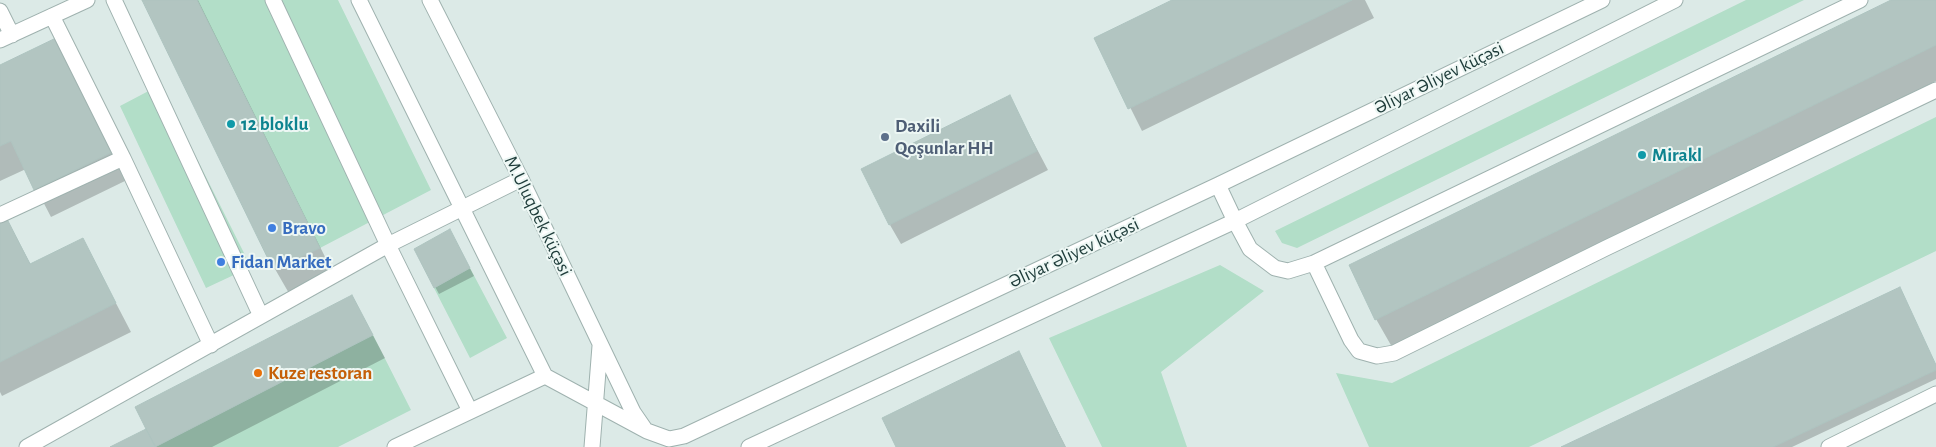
<!DOCTYPE html>
<html>
<head>
<meta charset="utf-8">
<style>
	body { margin:0 }
	canvas { display:block; background:#dceae7 }
</style>
</head>
<body>
<canvas width="1936" height="447"></canvas>
<script>
const c = document.querySelector('canvas').getContext('2d');
c.lineJoin = 'round';
function fill(path, color) { c.fillStyle = color; c.fill(path, 'evenodd'); }
const toPath = rows => new Path2D(rows.map(r => 'M' + r).join(''));
function stroke(path, color, width, dash) { c.strokeStyle = color; c.lineWidth = width; c.lineCap = dash ? 'butt' : 'round'; c.setLineDash(dash || []); c.stroke(path); }
function label(font, color, halo, rows, align = 'center') {
  c.font = font + ' "Alegreya Sans",sans-serif'; c.lineWidth = 4; c.setLineDash([]); c.textBaseline = 'middle'; c.strokeStyle = halo; c.fillStyle = color; for (const [text, x, y, turn = 0] of rows) {
    c.save(); c.translate(x, y); c.rotate((+turn || 0) * Math.PI / 180); c.textAlign = isNaN(turn) ? turn : align; if (halo) c.strokeText(text, 0, 0); c.fillText(text, 0, 0); c.restore();
  }
}
fill(toPath([
	[197,0,338,0,431,190,320,248],
	[1746,0,1804,0,1297,248,1282,243,1275,231],
	[160,85,251,267,206,288,120,106],
	[1936,117,1936,251,1529,447,1369,447,1336,373,1392,383],
	[1220,265,1264,291,1161,372,1187,447,1102,447,1049,338],
	[470,268,507,338,470,358,434,288],
	[373,335,411,410,338,447,155,447]
]), '#b2dec8');
fill(toPath([
	[143,0,198,0,334,275,290,295,275,269],
	[1175,0,1365,0,1374,18,1142,131,1096,39],
	[1894,0,1936,0,1936,81,1392,347,1376,319],
	[57,39,127,180,51,217,26,169,0,181,0,66],
	[1009,96,1048,170,901,244,890,225],
	[6,218,31,265,83,240,131,332,2,396,0,392,0,221],
	[454,238,474,276,439,294,415,250],
	[352,296,385,358,212,447,113,447,148,429],
	[1018,353,1066,447,898,447],
	[1936,366,1936,379,1792,447,1564,447]
]), '#0003');
const building = toPath([
	[142,0,197,0,320,248,273,269,142,0],
	[1172,0,1352,0,1128,109,1094,38,1172,0],
	[1891,0,1936,0,1936,45,1375,320,1349,265,1891,0],
	[58,37,112,152,34,190,11,141,0,146,0,65,58,37],
	[1010,95,1037,151,889,225,861,169,1010,95],
	[6,217,30,264,83,238,116,303,0,362,0,220,6,217],
	[450,229,470,268,434,288,414,249,450,229],
	[1900,287,1936,365,1936,370,1773,447,1561,447,1900,287],
	[352,295,373,335,155,447,135,407,352,295],
	[1019,351,1065,447,896,447,882,418,1019,351],
	[146,429,156,447,110,447,146,429]
]);
fill(building, '#b2c5c1');
stroke(building, '#aec4c0', 1);
const service = toPath([
	[114,0,261,316],
	[273,0,388,245,470,411],
	[0,11,12,35],
	[52,16,123,158,211,345],
	[0,40,87,0],
	[0,215,123,158],
	[1235,221,1250,249,1275,268,1288,271,1314,263,1351,340,1359,351,1377,356,1394,353,1606,248,1936,90],
	[1314,263,1860,0],
	[27,447,388,245,521,179],
	[1829,447,1936,394]
]);
const minor = toPath([
	[359,0,545,376],
	[430,0,521,179,633,412,644,428],
	[1218,185,1235,221],
	[545,376,647,431,669,439,684,436,1218,185,1602,0],
	[395,447,545,376],
	[592,447,600,346],
	[749,447,1235,221,1675,0]
]);
stroke(service, '#9fb2af', 17);
stroke(minor, '#9fb2af', 17);
stroke(service, '#fff', 15);
stroke(minor, '#fff', 15);
for (const [x, y, r, color] of [
	[231,124,5,"#0f9aa8"],
	[885,137,5,"#5c6f8a"],
	[1642,155,5,"#0f9aa8"],
	[272,228,5,"#3f7fe0"],
	[221,262,5,"#3f7fe0"],
	[258,373,5,"#e8710a"]
]) { const dot = new Path2D(); dot.arc(x, y, r, 0, 2 * Math.PI); c.fillStyle = color; c.fill(dot); stroke(dot, '#edf7f4', 2); }
label('19px', '#1d3b39', '#edf7f4', [
	["Əliyar Əliyev küçəsi",1439,78,-26],
	["M.Uluqbek küçəsi",538,216,64],
	["Əliyar Əliyev küçəsi",1074,253,-25]
]);
label('bold 19px', '#0d838f', '#edf7f4', [
	["12 bloklu",241,124],
	["Mirakl",1652,155]
], 'left');
label('bold 19px', '#4e5e75', '#edf7f4', [
	["Daxili",895,126],
	["Qoşunlar HH",895,148]
], 'left');
label('bold 19px', '#366cbe', '#edf7f4', [
	["Bravo",282,228],
	["Fidan Market",231,262]
], 'left');
label('bold 19px', '#c56008', '#edf7f4', [
	["Kuze restoran",268,373]
], 'left');
</script>
</body>
</html>
